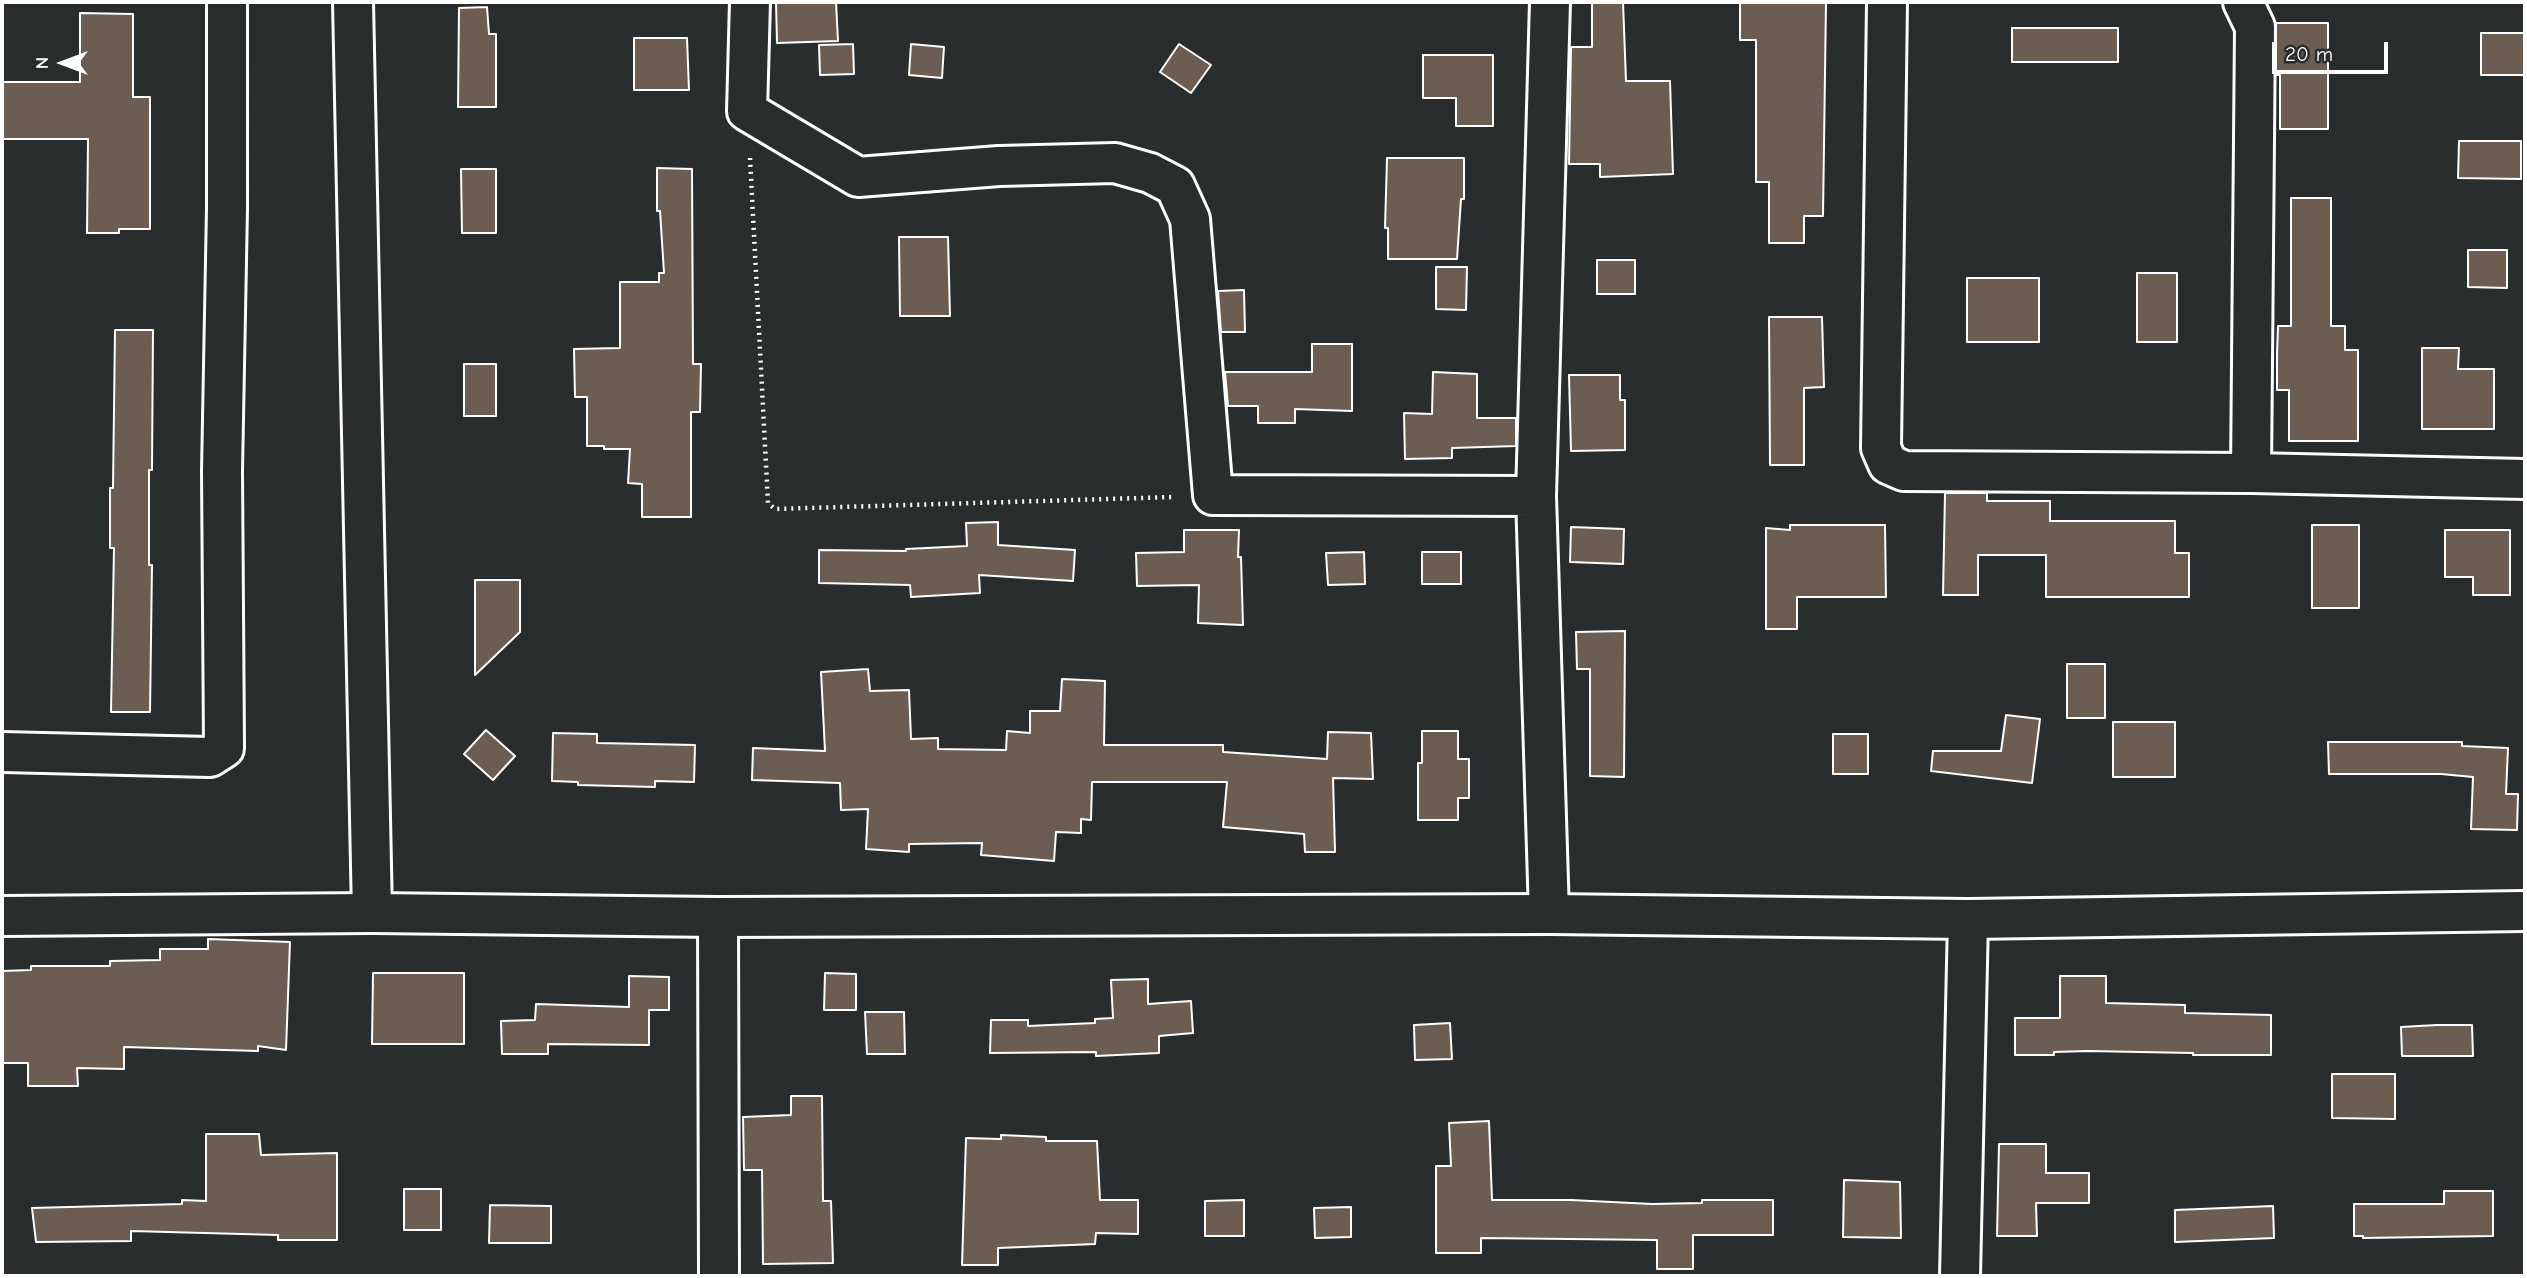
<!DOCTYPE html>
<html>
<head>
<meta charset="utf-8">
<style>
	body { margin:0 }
	#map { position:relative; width:2527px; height:1278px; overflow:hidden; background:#2a2d2e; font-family:"Comic Neue",sans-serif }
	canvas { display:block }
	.frame { position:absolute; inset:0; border:4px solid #fff; pointer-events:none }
	.north { position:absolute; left:28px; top:28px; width:70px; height:70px; -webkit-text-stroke:5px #2a2d2e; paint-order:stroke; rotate:270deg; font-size:19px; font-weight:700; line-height:28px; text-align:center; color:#fff }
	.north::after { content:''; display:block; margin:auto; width:24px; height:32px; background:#fff; clip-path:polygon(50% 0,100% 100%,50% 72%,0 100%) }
	.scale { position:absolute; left:2272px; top:42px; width:116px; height:32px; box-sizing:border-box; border:4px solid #fff; border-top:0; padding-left:9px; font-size:21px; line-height:24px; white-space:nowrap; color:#fff; -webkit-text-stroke:5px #2a2d2e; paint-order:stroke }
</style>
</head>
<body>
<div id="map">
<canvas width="2527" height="1278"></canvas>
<div class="frame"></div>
<div class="north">N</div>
<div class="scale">20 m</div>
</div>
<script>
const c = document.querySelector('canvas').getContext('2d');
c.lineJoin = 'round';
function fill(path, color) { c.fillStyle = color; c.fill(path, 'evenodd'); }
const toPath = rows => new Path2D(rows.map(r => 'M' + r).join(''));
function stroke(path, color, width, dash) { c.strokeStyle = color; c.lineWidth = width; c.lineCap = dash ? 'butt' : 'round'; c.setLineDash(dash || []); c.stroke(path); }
const building = toPath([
	[776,2,836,2,838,41,777,43,776,2],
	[1592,2,1623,2,1626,81,1670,81,1673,174,1600,177,1600,164,1569,164,1571,47,1592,47,1592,2],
	[1740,2,1826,2,1823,216,1804,216,1804,243,1769,243,1769,182,1756,182,1756,40,1740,40,1740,2],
	[487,7,489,34,496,34,496,107,458,107,459,8,487,7],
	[80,13,133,14,133,97,150,97,150,229,119,229,119,233,87,233,88,139,2,139,2,82,80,82,80,13],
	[2276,23,2328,23,2328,129,2280,129,2280,75,2276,75,2276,23],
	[2012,28,2118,28,2118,62,2012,62,2012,28],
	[2481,33,2525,33,2525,75,2481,75,2481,33],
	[634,38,687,38,689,90,634,90,634,38],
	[853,44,854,74,820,75,819,45,853,44],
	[911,44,944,47,942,78,909,75,911,44],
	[1179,44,1211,65,1191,93,1160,72,1179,44],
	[1423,55,1493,55,1493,126,1456,126,1456,98,1423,98,1423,55],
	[2459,141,2521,141,2521,179,2458,178,2459,141],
	[1387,158,1464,158,1464,199,1461,199,1457,259,1388,259,1388,228,1385,228,1387,158],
	[657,168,692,169,693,364,701,364,700,412,691,412,691,517,642,517,642,484,628,483,630,449,604,449,604,446,587,446,587,397,575,397,574,349,620,348,620,282,659,282,659,273,664,273,660,211,657,211,657,168],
	[461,169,496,169,496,233,462,233,461,169],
	[2291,198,2331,198,2331,326,2345,326,2345,350,2358,350,2358,441,2289,441,2289,390,2277,390,2277,354,2278,326,2291,326,2291,198],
	[899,237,948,237,950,316,900,316,899,237],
	[2468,250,2507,250,2507,288,2468,287,2468,250],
	[1597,260,1635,260,1635,294,1597,294,1597,260],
	[1436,267,1467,267,1466,310,1436,309,1436,267],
	[2137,273,2177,273,2177,342,2137,342,2137,273],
	[1967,278,2039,278,2039,342,1967,342,1967,278],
	[1244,290,1245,332,1221,332,1218,291,1244,290],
	[1769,317,1822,317,1824,387,1804,388,1804,465,1770,465,1769,317],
	[115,330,153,330,152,470,149,470,149,565,152,565,150,712,111,712,114,548,110,548,110,488,113,488,115,330],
	[1312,344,1352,344,1352,411,1295,409,1295,423,1258,423,1258,406,1228,406,1225,372,1312,372,1312,344],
	[2422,348,2459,348,2458,369,2494,369,2494,429,2422,429,2422,348],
	[464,364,496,364,496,416,464,416,464,364],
	[1433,372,1477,374,1477,418,1516,418,1516,446,1452,448,1452,458,1405,459,1404,413,1432,414,1433,372],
	[1569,375,1620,375,1620,400,1625,400,1625,450,1571,451,1569,375],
	[1945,493,1987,493,1987,501,2050,501,2050,521,2175,521,2175,553,2189,553,2189,597,2046,597,2046,555,1978,555,1978,595,1943,595,1945,493],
	[998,522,998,545,1075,550,1073,581,979,575,980,593,911,597,910,585,819,583,819,550,906,551,906,549,967,546,966,523,998,522],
	[1790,525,1885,525,1886,597,1797,597,1797,629,1766,629,1766,528,1790,530,1790,525],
	[2312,525,2359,525,2359,608,2312,608,2312,525],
	[1571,527,1624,529,1623,564,1570,562,1571,527],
	[1184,530,1239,530,1238,557,1241,557,1243,625,1198,623,1199,585,1137,586,1136,553,1184,552,1184,530],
	[2445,530,2510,530,2510,595,2473,595,2473,577,2445,577,2445,530],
	[1364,552,1365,584,1328,585,1326,553,1364,552],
	[1422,552,1461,552,1461,584,1422,584,1422,552],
	[475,580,520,580,520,632,475,675,475,580],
	[1625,631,1624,777,1590,776,1590,669,1577,669,1576,632,1625,631],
	[2067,664,2105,664,2105,718,2067,718,2067,664],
	[868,669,870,691,909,690,911,739,938,738,938,749,1006,750,1007,731,1030,733,1030,711,1060,711,1062,679,1105,681,1104,745,1223,745,1223,752,1327,759,1328,732,1371,733,1373,779,1333,778,1335,852,1305,852,1304,834,1223,827,1227,782,1092,782,1091,820,1081,819,1081,833,1056,832,1054,861,981,855,982,843,909,844,909,852,866,849,868,809,841,810,840,783,752,780,753,748,825,751,821,672,868,669],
	[2006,715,2040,719,2032,783,1931,771,1933,751,2001,751,2006,715],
	[2113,722,2175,722,2175,777,2113,777,2113,722],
	[486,730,515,756,493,780,464,754,486,730],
	[1422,731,1458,731,1458,759,1469,759,1469,798,1458,798,1458,820,1418,820,1418,763,1422,763,1422,731],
	[553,733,597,734,597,743,695,745,694,782,655,781,655,787,578,785,578,782,552,781,553,733],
	[1833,734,1868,734,1868,774,1833,774,1833,734],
	[2328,742,2462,742,2462,746,2508,748,2506,794,2518,794,2517,830,2471,829,2473,777,2441,774,2329,774,2328,742],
	[208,939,290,942,286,1050,258,1046,258,1051,124,1047,124,1069,77,1068,78,1086,28,1086,28,1063,2,1063,2,971,31,970,31,966,110,966,110,961,160,960,160,949,208,949,208,939],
	[373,973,464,973,464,1044,372,1044,373,973],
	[825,973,856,974,856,1010,824,1010,825,973],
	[629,976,669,977,669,1010,649,1010,649,1045,548,1044,548,1054,502,1054,501,1021,535,1020,536,1004,629,1007,629,976],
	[2060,976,2106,976,2106,1003,2185,1005,2185,1013,2271,1015,2271,1055,2193,1055,2193,1053,2087,1051,2054,1052,2054,1055,2015,1055,2015,1018,2060,1018,2060,976],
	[1148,979,1148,1004,1191,1001,1193,1033,1159,1036,1159,1053,1096,1056,1096,1052,990,1053,991,1020,1028,1020,1028,1026,1095,1023,1095,1019,1113,1018,1111,980,1148,979],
	[865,1012,904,1012,905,1054,867,1054,865,1012],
	[1450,1023,1452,1059,1415,1060,1414,1025,1450,1023],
	[2437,1025,2472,1025,2473,1056,2402,1056,2401,1027,2437,1025],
	[2332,1074,2395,1074,2395,1119,2332,1118,2332,1074],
	[791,1096,822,1096,823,1201,831,1201,833,1263,763,1264,762,1170,744,1170,743,1117,791,1115,791,1096],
	[1489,1121,1492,1200,1571,1200,1652,1204,1702,1203,1702,1200,1773,1200,1773,1235,1693,1235,1693,1269,1657,1269,1657,1240,1481,1238,1481,1253,1436,1253,1436,1166,1451,1166,1449,1123,1489,1121],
	[206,1134,259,1134,261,1155,337,1153,337,1240,278,1240,278,1235,131,1231,131,1241,36,1242,32,1208,182,1204,182,1200,206,1201,206,1134],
	[1001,1135,1046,1137,1046,1141,1097,1141,1100,1200,1138,1200,1138,1234,1096,1233,1095,1244,998,1248,998,1265,962,1265,966,1138,1001,1139,1001,1135],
	[1999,1144,2046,1144,2046,1173,2089,1173,2089,1203,2036,1203,2037,1236,1997,1236,1999,1144],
	[1844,1180,1900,1182,1901,1238,1843,1237,1844,1180],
	[404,1189,441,1189,441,1230,404,1230,404,1189],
	[2444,1191,2493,1191,2493,1236,2363,1238,2363,1236,2354,1236,2354,1204,2444,1204,2444,1191],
	[1244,1200,1244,1236,1205,1236,1205,1201,1244,1200],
	[490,1205,551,1206,551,1243,489,1243,490,1205],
	[2273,1206,2274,1238,2175,1242,2175,1210,2273,1206],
	[1351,1207,1351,1237,1315,1238,1314,1208,1351,1207]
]);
fill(building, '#6c5d53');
stroke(building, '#fff', 2);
const minor = toPath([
	[353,2,372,913],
	[750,2,747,111,858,177,999,166,1115,163,1150,173,1175,186,1190,219,1213,495,1536,496],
	[1887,2,1881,448,1888,464,1904,471,2251,473,2525,479],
	[2243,2,2255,27,2251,473],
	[2,752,210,757,224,748,222,471,227,208,227,2],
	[1549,914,1536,496,1550,2],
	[718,917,719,1276],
	[1960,1276,1968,919]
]);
const secondary = toPath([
	[2,916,372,913,718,917,1549,914,1968,919,2525,911]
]);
stroke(minor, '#fff', 44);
stroke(secondary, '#fff', 44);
stroke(toPath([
	[750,158,768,503,775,509,1174,497]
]), '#fff', 4.5, [2, 5]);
stroke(minor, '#2a2d2e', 38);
stroke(secondary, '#2a2d2e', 38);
</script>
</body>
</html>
